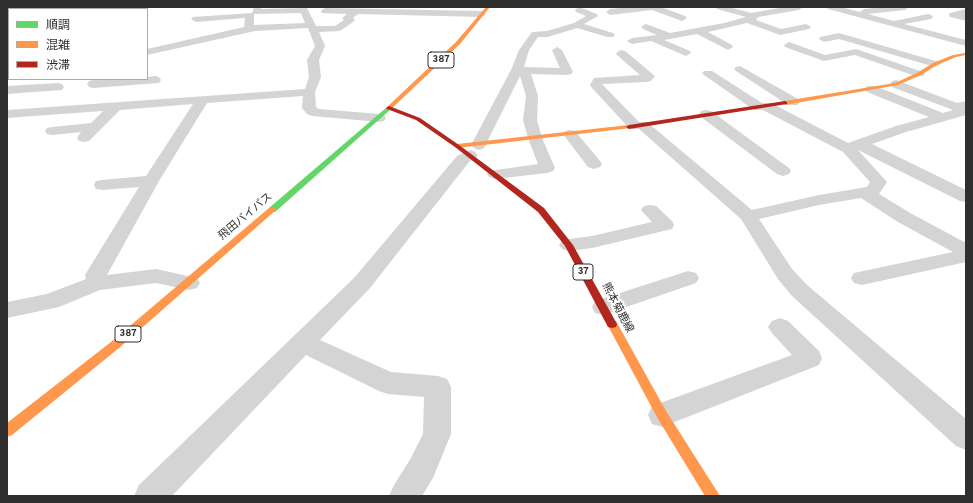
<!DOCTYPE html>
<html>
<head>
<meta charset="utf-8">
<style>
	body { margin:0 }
	#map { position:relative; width:973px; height:503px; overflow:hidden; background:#fff; font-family:Overpass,"Noto Sans JP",sans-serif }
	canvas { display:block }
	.frame { position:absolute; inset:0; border:8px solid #2f2f2f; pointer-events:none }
	.legend { position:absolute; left:8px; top:8px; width:140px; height:72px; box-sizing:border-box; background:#fff; border:1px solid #acacac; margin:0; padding:5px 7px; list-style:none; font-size:12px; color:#2f2f2f }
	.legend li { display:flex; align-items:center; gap:8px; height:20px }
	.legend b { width:20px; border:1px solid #acacac }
</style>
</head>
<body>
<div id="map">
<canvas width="973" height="503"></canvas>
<div class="frame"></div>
<ul class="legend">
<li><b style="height:5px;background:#63d668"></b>順調</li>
<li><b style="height:5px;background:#ff974d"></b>混雑</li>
<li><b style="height:5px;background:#b3261e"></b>渋滞</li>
</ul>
</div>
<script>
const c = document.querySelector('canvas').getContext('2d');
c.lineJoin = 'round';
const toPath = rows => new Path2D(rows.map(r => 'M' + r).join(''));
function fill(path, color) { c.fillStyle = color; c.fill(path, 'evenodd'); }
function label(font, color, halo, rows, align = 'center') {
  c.font = font + ' Overpass,"Noto Sans JP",sans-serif'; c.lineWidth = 4; c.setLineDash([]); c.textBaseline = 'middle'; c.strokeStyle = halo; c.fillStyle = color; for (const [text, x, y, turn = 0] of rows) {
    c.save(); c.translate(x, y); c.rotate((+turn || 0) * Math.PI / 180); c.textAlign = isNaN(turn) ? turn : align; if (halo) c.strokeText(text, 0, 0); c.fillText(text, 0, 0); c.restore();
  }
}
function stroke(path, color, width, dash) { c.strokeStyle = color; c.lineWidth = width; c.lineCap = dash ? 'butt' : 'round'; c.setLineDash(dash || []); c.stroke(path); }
fill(toPath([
	[38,7,48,7,47,9,37,9,38,7],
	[69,7,79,7,78,9,68,9,69,7],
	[254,7,262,7,261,9,307,8,316,26,335,26,344,20,342,18,347,14,322,13,321,11,325,8,482,11,486,14,482,17,358,14,353,18,355,20,353,22,340,31,319,32,325,46,319,60,321,77,315,92,316,107,319,109,379,114,384,115,386,118,384,121,379,122,312,116,307,114,302,108,303,96,207,103,159,181,107,275,156,269,197,278,200,283,197,288,189,290,156,283,100,290,59,307,7,318,7,302,47,294,86,279,85,275,139,187,102,190,96,189,94,185,96,181,102,180,146,176,193,104,120,110,89,141,84,142,79,141,77,138,81,132,52,135,47,134,45,131,47,128,52,127,91,123,103,111,7,118,7,110,305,89,309,77,307,60,315,46,308,28,255,31,147,55,147,49,244,27,245,18,196,22,191,19,193,17,252,13,254,7],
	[301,13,305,23,254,25,254,14,301,13],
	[579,7,597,14,598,16,584,24,613,33,615,35,613,37,607,37,577,28,548,37,538,37,529,50,524,67,560,68,552,50,557,47,562,50,573,72,571,74,567,75,531,74,538,96,537,120,542,138,555,168,553,171,547,173,495,179,489,177,487,174,489,171,538,164,528,138,523,120,526,96,520,76,484,148,479,150,474,148,471,145,511,70,519,50,532,32,547,31,574,23,586,16,576,12,575,10,579,7],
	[631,7,661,7,685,16,687,18,682,21,652,10,610,15,606,12,610,9,631,7],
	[716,7,729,7,751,13,785,7,803,7,799,10,758,17,756,20,781,29,806,24,811,27,809,29,780,35,747,23,708,32,732,45,733,47,728,50,697,34,664,40,690,51,691,53,686,56,651,41,632,44,627,41,632,38,657,35,643,29,641,27,646,24,670,33,724,23,746,17,717,9,716,7],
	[827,7,841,7,860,12,864,9,884,7,909,7,905,10,868,14,894,21,928,14,931,15,933,17,931,19,904,24,966,40,966,46,828,9,827,7],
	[966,9,966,15,965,15,966,15,966,21,950,17,949,15,950,13,966,9],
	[9,22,9,29,7,30,7,23,9,22],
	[839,33,939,62,941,64,935,67,839,39,824,42,819,39,820,37,839,33],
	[789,42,825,55,856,49,923,72,925,74,923,76,915,76,855,55,824,61,785,47,784,45,789,42],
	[621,50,625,51,655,76,651,81,647,82,602,84,639,122,647,122,752,210,819,195,867,187,870,182,843,152,763,110,754,110,704,75,702,73,704,71,712,71,762,103,771,103,848,143,896,126,929,117,867,92,865,89,867,86,875,86,943,113,953,110,892,87,890,84,892,81,896,80,957,103,966,101,966,115,906,132,872,144,966,190,966,202,960,201,858,150,887,182,879,194,912,214,966,243,966,262,862,285,854,283,851,278,854,273,953,252,898,222,861,198,819,205,759,219,792,269,807,285,966,419,966,450,956,446,791,295,778,279,741,219,639,129,630,129,592,88,590,85,594,78,640,75,617,55,616,53,621,50],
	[7,56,9,56,9,63,7,63,7,56],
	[740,66,798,99,799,102,798,105,788,105,736,71,734,69,736,67,740,66],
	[155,76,159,77,161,80,159,83,93,88,89,87,87,84,89,81,93,80,147,79,147,77,155,76],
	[58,83,62,84,64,87,62,90,7,94,7,86,58,83],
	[706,110,711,111,789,168,791,171,789,174,783,176,777,174,701,117,699,114,701,111,706,110],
	[570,130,575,131,600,161,602,164,600,167,594,169,588,167,563,134,565,131,570,130],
	[470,150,475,152,478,155,475,158,469,162,370,288,320,340,391,372,438,376,447,379,451,387,451,434,433,478,422,496,389,496,394,485,411,458,423,434,424,397,388,394,379,391,306,355,172,496,134,496,139,485,354,278,457,156,470,150],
	[650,205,656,206,672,221,674,225,672,229,592,248,569,251,562,249,559,245,562,241,569,239,592,236,652,222,641,210,644,206,650,205],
	[688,271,696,273,699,278,696,283,603,315,595,313,592,307,595,301,688,271],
	[780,318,788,321,819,351,822,358,819,365,662,427,652,424,648,415,652,406,792,355,772,333,768,327,772,321,780,318]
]), '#d4d4d4');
fill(toPath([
	[386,108,391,109,275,212,269,212,268,210,269,208,386,108]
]), '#63d668');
fill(toPath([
	[486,7,490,7,460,44,390,110,386,110,386,108,456,42,486,7],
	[966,53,966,55,956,57,937,65,921,75,898,85,785,105,782,103,785,101,895,83,917,73,933,63,953,55,966,53],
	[629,125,631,126,631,128,457,148,454,146,457,144,629,125],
	[269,208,275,208,276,210,119,348,12,435,7,437,7,423,111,342,269,208],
	[612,320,616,321,666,411,720,496,705,496,658,419,607,324,608,321,612,320]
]), '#ff974d');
fill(toPath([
	[785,101,787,102,787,104,629,129,626,127,629,125,785,101],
	[389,106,420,118,459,145,544,208,573,245,617,324,616,327,612,328,608,327,565,246,538,212,455,147,416,120,387,109,386,108,389,106]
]), '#b3261e');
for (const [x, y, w] of [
	[441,60,26],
	[583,272,20],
	[128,334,26]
]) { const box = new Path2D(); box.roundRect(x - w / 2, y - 8, w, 16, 3); c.fillStyle = '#fff'; c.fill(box); stroke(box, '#2f2f2f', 1); }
label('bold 10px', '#2f2f2f', null, [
	["387",441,60],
	["37",583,272],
	["387",128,334]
]);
label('11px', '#2f2f2f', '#fff', [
	["飛田バイパス",246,217,-40],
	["熊本菊鹿線",617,308,62]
]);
</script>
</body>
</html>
